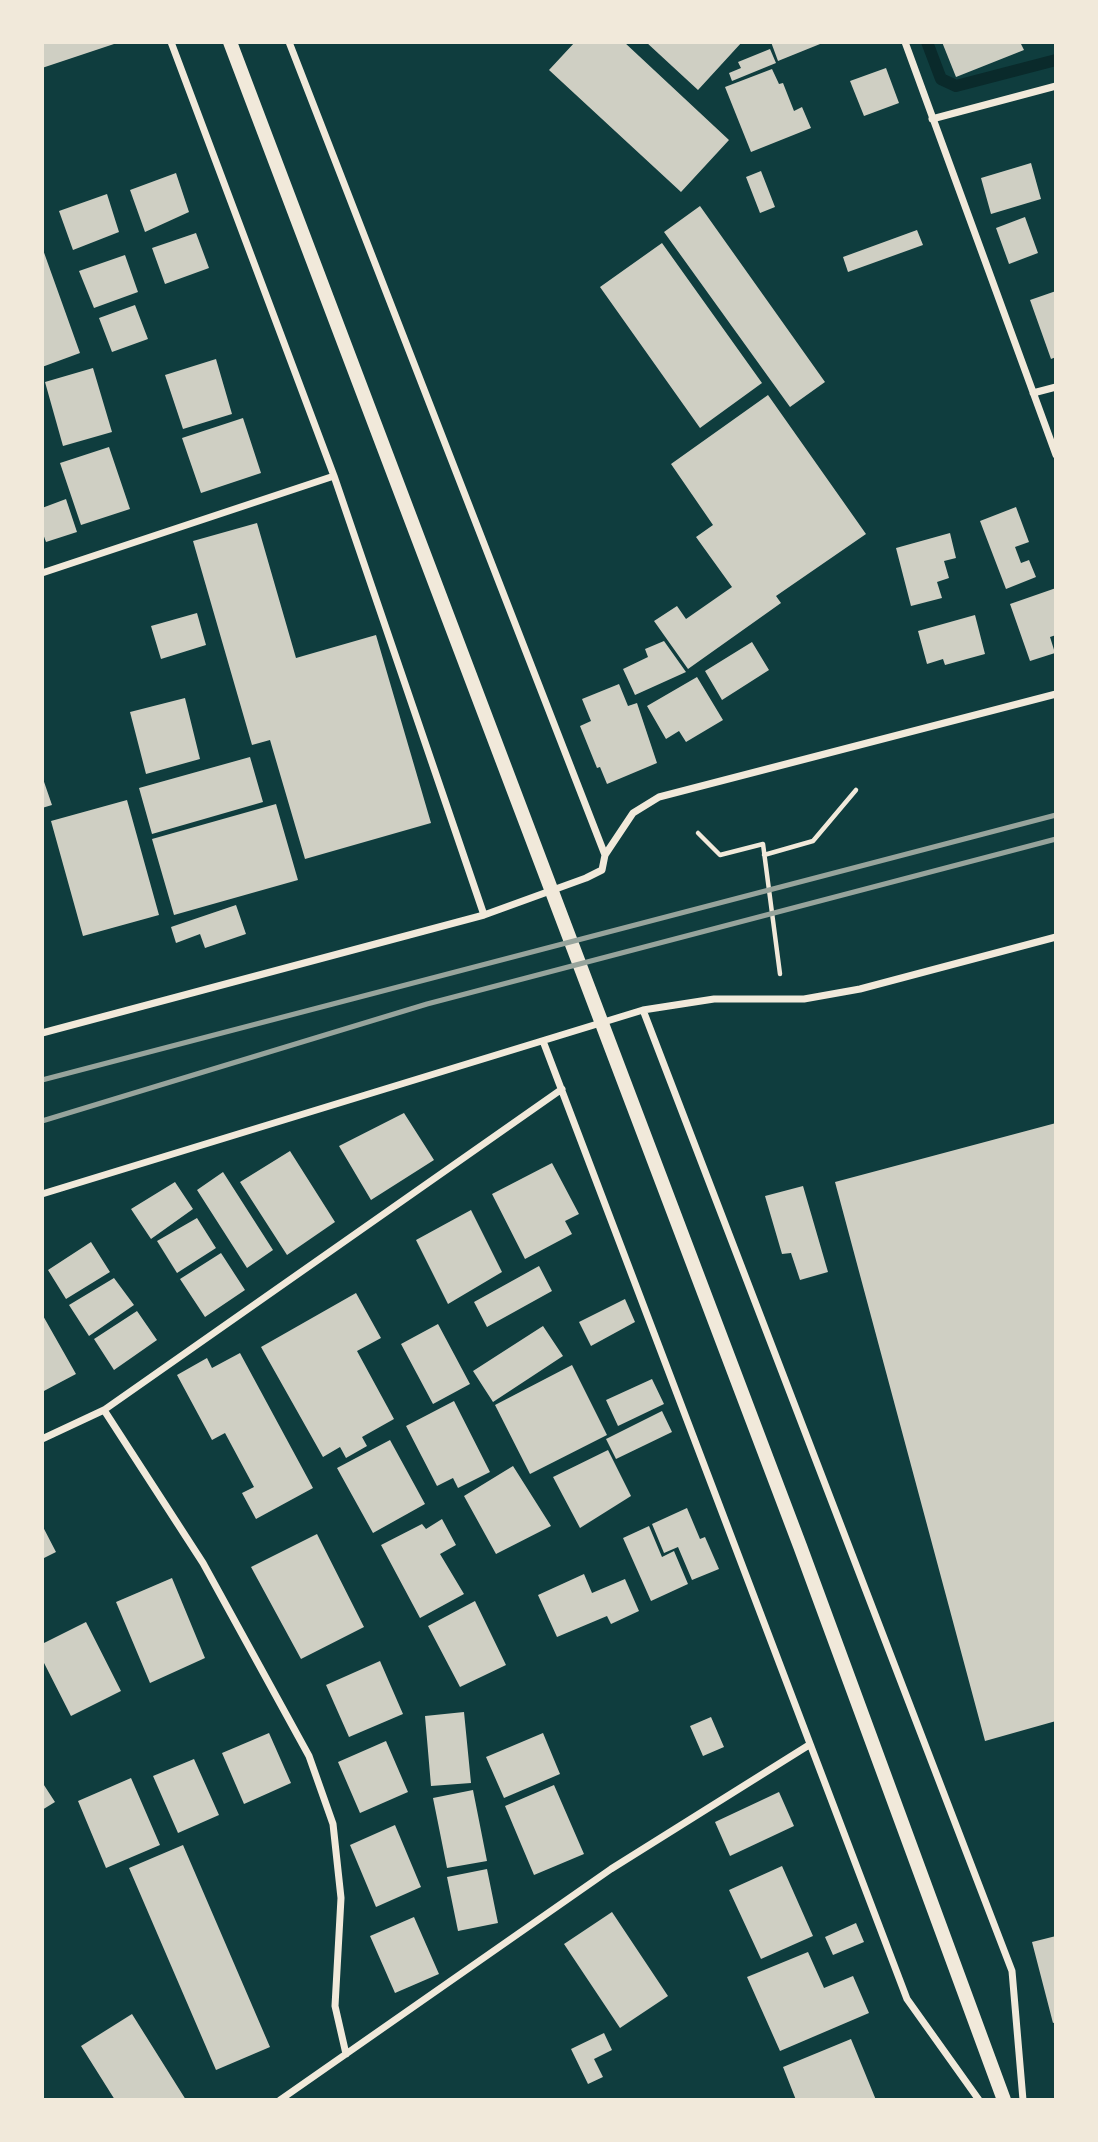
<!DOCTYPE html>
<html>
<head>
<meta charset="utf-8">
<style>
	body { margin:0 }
	#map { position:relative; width:1098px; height:2142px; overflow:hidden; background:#0f3d3e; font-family:"IBM Plex Sans",sans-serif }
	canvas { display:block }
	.frame { position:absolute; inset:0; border:44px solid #f1e9da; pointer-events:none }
</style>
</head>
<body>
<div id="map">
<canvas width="1098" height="2142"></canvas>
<div class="frame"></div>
</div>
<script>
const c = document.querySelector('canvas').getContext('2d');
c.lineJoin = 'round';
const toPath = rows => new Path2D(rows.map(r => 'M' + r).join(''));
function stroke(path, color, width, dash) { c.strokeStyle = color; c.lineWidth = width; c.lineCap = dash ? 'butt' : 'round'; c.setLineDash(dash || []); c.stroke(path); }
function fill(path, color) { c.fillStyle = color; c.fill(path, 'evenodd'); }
stroke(toPath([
	[927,42,941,79,956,86,1056,60]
]), '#0a2a2b', 12);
fill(toPath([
	[42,42,120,42,42,68],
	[575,42,624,42,729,140,681,192,549,70],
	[646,42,742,42,698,90],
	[771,42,825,42,778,61],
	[942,42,1020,42,1024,50,956,77],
	[770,49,776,63,732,81,729,73,741,68,738,62],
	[886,68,899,103,864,116,850,81],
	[772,69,779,84,783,83,794,111,802,107,811,128,751,152,725,87],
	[1031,163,1041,199,991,214,981,178],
	[761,171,775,207,760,213,746,177],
	[176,173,189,212,145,232,130,190],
	[107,194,119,232,73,250,59,211],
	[700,206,825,382,790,407,664,232],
	[1025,217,1038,253,1009,264,996,228],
	[917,230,923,245,848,272,843,257],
	[196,233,209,268,165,284,152,248],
	[662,243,762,383,700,428,600,287],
	[42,247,80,353,42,367],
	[125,255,138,292,94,308,79,271],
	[1056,291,1056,357,1051,359,1030,300],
	[135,305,148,339,112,352,99,318],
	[216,359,232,414,183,429,165,375],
	[93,368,112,432,63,446,45,382],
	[768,395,866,534,776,596,781,603,688,669,654,621,677,606,686,619,732,587,696,537,713,525,671,464],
	[243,418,261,473,201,493,182,438],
	[109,447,130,509,81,525,60,463],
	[66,499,77,532,46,542,42,531,42,508],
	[1016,507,1029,542,1015,547,1021,563,1029,560,1036,577,1006,589,980,521],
	[257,523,296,658,376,635,431,823,305,859,270,740,252,745,193,541],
	[950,533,956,558,944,561,949,578,937,582,942,598,911,606,896,548],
	[1056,588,1056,635,1050,637,1055,653,1030,661,1010,604],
	[197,613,206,645,161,659,151,626],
	[975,615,985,654,945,665,943,659,927,664,918,631],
	[664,641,686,672,635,695,623,669,648,657,645,649],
	[752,642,769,670,722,700,705,671],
	[697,677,723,720,686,742,679,731,666,739,647,706],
	[619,684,628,706,637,703,657,763,607,784,600,767,597,768,580,726,591,721,582,699],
	[185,698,200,759,146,774,130,712],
	[250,757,263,802,152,834,139,788],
	[42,776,52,805,42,808],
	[127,800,159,915,83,936,51,821],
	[276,804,298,880,174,915,152,839],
	[236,905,246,934,205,948,200,934,176,943,171,927],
	[404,1113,434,1160,371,1200,339,1146],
	[1056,1123,1056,1721,985,1741,835,1182],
	[290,1151,335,1222,287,1255,240,1182],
	[552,1163,579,1214,565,1221,572,1234,525,1259,492,1194],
	[223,1172,273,1250,247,1268,197,1190],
	[175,1182,193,1209,151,1239,131,1209],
	[803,1186,828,1272,800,1280,791,1253,782,1254,765,1196],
	[471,1210,502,1272,448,1304,416,1240],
	[197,1218,216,1248,177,1273,157,1241],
	[91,1242,110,1272,66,1299,48,1270],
	[221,1253,245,1290,205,1317,180,1279],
	[539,1266,552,1291,487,1327,474,1302],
	[114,1278,134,1305,89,1336,69,1305],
	[356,1293,381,1338,357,1351,394,1419,362,1437,367,1446,346,1458,340,1447,323,1457,261,1347],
	[625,1299,635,1322,591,1346,579,1322],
	[137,1311,157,1340,114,1370,94,1339],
	[42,1314,76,1374,42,1392],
	[438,1324,470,1384,433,1404,401,1344],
	[543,1326,563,1356,493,1402,473,1371],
	[240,1353,313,1488,256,1519,242,1493,254,1487,225,1433,212,1440,177,1375,207,1358,212,1368],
	[572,1365,607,1435,530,1474,495,1405],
	[652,1379,664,1404,618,1426,606,1400],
	[454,1401,490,1472,458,1488,453,1478,437,1486,406,1426],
	[662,1411,672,1432,616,1459,606,1439],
	[390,1440,425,1504,373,1533,337,1468],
	[608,1450,631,1496,580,1528,553,1477],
	[513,1466,551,1526,496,1554,464,1496],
	[687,1508,700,1539,705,1537,719,1569,692,1580,678,1547,664,1553,652,1524],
	[442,1519,456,1545,440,1554,464,1594,420,1618,381,1545,422,1524,426,1529],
	[42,1525,56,1552,42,1559],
	[649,1526,662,1557,674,1551,688,1584,651,1601,623,1538],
	[317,1534,364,1627,301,1659,251,1567],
	[584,1574,592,1593,625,1579,639,1611,611,1624,607,1616,557,1637,538,1595],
	[172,1578,205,1658,150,1683,116,1602],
	[475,1601,506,1665,460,1687,428,1626],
	[86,1622,121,1691,71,1716,42,1659,42,1644],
	[380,1661,403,1714,349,1737,326,1685],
	[464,1712,471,1783,431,1786,425,1716],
	[711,1717,724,1747,703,1756,690,1726],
	[269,1733,291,1783,244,1804,222,1753],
	[543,1733,560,1774,504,1798,486,1757],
	[386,1741,408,1792,360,1813,338,1762],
	[194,1759,219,1815,178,1833,153,1776],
	[131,1778,160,1845,106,1868,78,1801],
	[42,1782,55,1802,42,1810],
	[554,1785,584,1854,534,1875,505,1806],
	[473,1790,487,1861,447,1868,433,1798],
	[779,1792,794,1826,730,1856,715,1822],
	[395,1825,421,1887,376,1907,350,1845],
	[183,1845,270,2047,216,2070,129,1868],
	[782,1866,813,1936,761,1959,729,1890],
	[487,1869,498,1923,458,1931,447,1877],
	[612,1912,668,1996,620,2028,564,1944],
	[414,1917,439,1974,395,1993,370,1936],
	[856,1923,864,1942,833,1955,825,1937],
	[1056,1936,1056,2022,1053,2023,1032,1942],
	[808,1952,824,1988,853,1976,869,2013,780,2051,747,1977],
	[132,2014,186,2100,115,2100,81,2046],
	[604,2033,612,2050,594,2059,603,2077,588,2084,571,2049],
	[851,2039,876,2100,796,2100,783,2067]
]), '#cfcfc3');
stroke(toPath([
	[698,833,720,855,763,844,780,974],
	[764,855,813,841,856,790]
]), '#f1e9da', 4.5);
stroke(toPath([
	[171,42,334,476,484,915],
	[289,42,605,855],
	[905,42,1056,455],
	[932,119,1056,86],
	[1033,393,1056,387],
	[42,573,334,476],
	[643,1010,1012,1971,1023,2100],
	[42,1033,484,915,586,878,602,870,605,855,633,813,659,797,1056,694],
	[543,1041,907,1999,979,2100],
	[42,1194,643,1010,714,999,804,999,860,989,1056,937],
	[104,1410,203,1563,309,1756,333,1824,341,1898,335,2006,346,2054],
	[42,1439,104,1410,562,1089],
	[280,2100,611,1869,809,1745]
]), '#f1e9da', 7);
stroke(toPath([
	[230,42,800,1546,1004,2100]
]), '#f1e9da', 14);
stroke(toPath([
	[42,1080,1056,815],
	[42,1121,427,1004,1056,839]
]), '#97a49c', 5);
</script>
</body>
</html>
